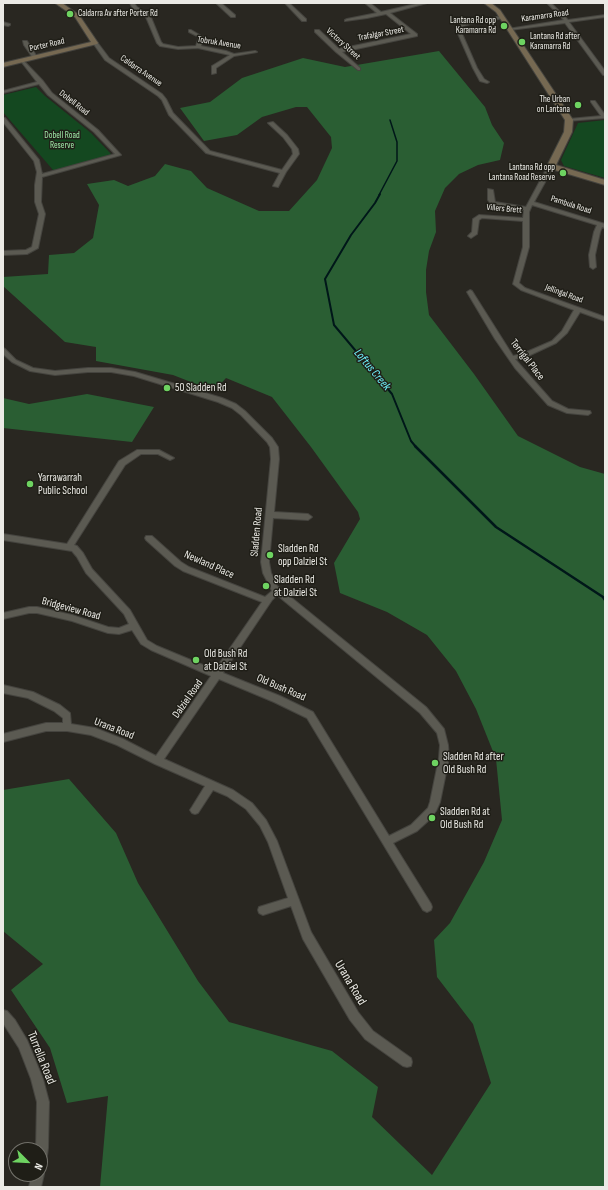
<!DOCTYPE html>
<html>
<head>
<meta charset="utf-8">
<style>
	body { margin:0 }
	#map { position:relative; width:608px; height:1190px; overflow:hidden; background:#292721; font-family:"Sofia Sans Condensed",sans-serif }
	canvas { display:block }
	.frame { position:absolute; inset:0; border:4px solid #ebeae5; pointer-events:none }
	.north { position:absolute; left:8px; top:1142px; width:40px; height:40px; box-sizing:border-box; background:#1f1e17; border:1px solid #717069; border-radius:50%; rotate:114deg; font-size:11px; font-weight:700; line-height:16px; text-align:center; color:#ebeae5 }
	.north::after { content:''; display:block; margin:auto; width:14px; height:18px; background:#6ed361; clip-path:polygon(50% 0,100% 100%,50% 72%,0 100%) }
</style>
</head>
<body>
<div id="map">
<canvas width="608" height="1190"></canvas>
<div class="frame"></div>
<div class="north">N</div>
</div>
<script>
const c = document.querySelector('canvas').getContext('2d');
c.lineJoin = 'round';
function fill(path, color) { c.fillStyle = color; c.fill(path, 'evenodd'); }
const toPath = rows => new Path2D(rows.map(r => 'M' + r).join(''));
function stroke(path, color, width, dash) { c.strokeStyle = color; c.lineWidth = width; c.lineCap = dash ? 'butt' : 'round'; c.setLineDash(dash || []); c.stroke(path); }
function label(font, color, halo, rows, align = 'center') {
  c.font = font + ' "Sofia Sans Condensed",sans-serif'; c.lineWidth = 3; c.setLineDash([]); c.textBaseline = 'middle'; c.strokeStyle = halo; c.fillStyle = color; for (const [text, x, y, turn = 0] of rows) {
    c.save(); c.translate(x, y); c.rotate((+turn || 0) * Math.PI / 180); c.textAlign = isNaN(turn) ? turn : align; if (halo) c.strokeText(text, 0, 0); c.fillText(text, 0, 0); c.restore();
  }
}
fill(toPath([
	[36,87,45,96,91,133,111,154,109,156,56,171,53,170,3,112,3,95],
	[605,120,605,178,564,166,561,160,578,123]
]), '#144820');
fill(toPath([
	[439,51,485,107,492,125,504,143,500,160,478,165,459,174,445,188,435,211,436,232,429,251,426,270,426,292,429,315,474,374,518,436,580,467,605,474,605,1187,100,1187,108,1096,67,1103,50,1048,11,990,43,964,3,931,3,790,69,779,116,833,138,883,198,981,229,1022,332,1051,378,1087,372,1117,432,1175,491,1083,473,1024,437,977,434,940,450,923,484,862,502,820,496,759,476,709,456,671,427,635,387,612,340,593,334,563,360,519,358,512,311,447,272,397,226,378,214,391,173,375,96,361,96,347,65,342,3,286,3,277,48,274,49,255,74,253,93,238,99,205,87,184,114,180,128,186,155,176,165,164,191,171,207,188,259,211,289,211,317,180,332,148,331,137,307,107,296,107,262,117,237,135,204,141,180,108,210,102,242,78,303,58,345,67],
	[87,394,154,407,132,442,3,428,3,398,29,404]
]), '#2a5e33');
stroke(toPath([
	[379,195,397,161,397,142,390,120]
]), '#001719', 1.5);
stroke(toPath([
	[380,194,375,203,351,235,325,279,334,325,392,394,411,441,416,447]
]), '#001719', 2);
stroke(toPath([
	[415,446,496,527,603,597,605,600]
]), '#001719', 2.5);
const street = toPath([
	[130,3,134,3,137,7,150,15,161,42,163,44,178,47,196,46,199,37,189,32,189,30,191,30,203,37,201,46,226,51,234,54,255,51,257,52,234,56,216,68,216,73,212,74,212,66,230,55,198,48,178,49,160,46,157,43,146,17,133,9,130,3],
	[216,3,221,3,235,15,235,17,231,17,216,3],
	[285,3,289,3,306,19,306,21,302,21,285,3],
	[365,3,370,3,381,12,420,3,427,3,390,13,417,34,417,36,342,52,360,68,360,70,358,70,336,52,315,32,315,30,319,30,339,49,411,34,386,14,367,18,345,21,345,20,347,19,377,13,365,3],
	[547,3,551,3,568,20,605,15,605,17,569,22,605,71,605,75,603,75,565,23,510,30,508,29,564,20,547,3],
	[502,16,504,17,504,18,470,24,464,26,460,29,477,68,484,79,489,82,487,83,480,81,473,68,456,29,460,24,502,16],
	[3,22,10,24,10,25,8,26,3,25,3,22],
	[23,41,27,41,37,57,37,58,33,58,24,45,23,41],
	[93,42,97,42,109,58,162,94,166,99,173,113,210,151,282,170,293,154,292,149,283,137,268,123,273,122,287,135,298,149,299,154,286,172,278,187,273,186,280,173,206,153,169,115,162,100,158,96,105,60,93,43,93,42],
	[22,59,43,81,52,93,98,130,121,155,42,177,41,202,45,214,38,248,27,254,3,255,3,251,26,250,32,247,39,214,35,202,35,185,37,172,34,161,3,122,3,118,5,118,39,160,42,174,115,154,94,132,48,95,39,84,3,93,3,91,37,82,20,60,22,59],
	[591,101,595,101,605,115,605,118,567,121,567,120,569,119,601,116,591,102,591,101],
	[551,164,554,166,534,202,605,224,605,228,602,227,600,232,595,255,596,267,593,269,590,267,589,255,594,232,597,225,532,205,529,212,529,247,519,283,525,288,605,317,605,321,580,312,567,333,556,343,526,357,515,359,552,401,568,409,590,411,591,413,588,415,567,413,548,405,515,368,495,339,467,292,470,290,472,291,513,356,522,354,552,341,562,331,574,310,521,290,513,284,523,247,523,221,482,218,479,220,477,234,471,238,468,236,472,232,473,219,479,215,523,218,524,210,491,204,488,200,488,189,493,190,495,202,526,207,548,166,551,164],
	[3,348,5,349,16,360,33,368,55,371,88,368,111,368,135,372,222,398,236,404,245,411,272,438,278,447,279,459,274,512,308,514,312,517,308,520,273,518,269,562,271,573,277,586,426,707,444,729,448,745,449,758,440,802,436,811,428,821,417,831,393,843,431,904,432,907,431,910,427,912,423,910,307,718,274,702,219,679,164,759,233,790,252,803,266,820,277,841,311,932,358,1012,373,1031,411,1058,412,1062,411,1066,407,1067,403,1066,365,1039,350,1020,303,939,291,906,263,915,259,913,258,910,259,907,288,898,268,842,260,826,246,809,227,796,213,790,198,813,195,814,192,813,190,810,192,807,205,786,155,764,117,745,91,735,67,731,46,731,3,742,3,734,46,723,63,723,63,718,54,711,28,698,3,693,3,685,33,692,60,705,70,713,71,724,95,728,123,739,156,756,211,676,151,650,141,644,132,630,119,634,108,633,72,621,37,613,29,613,3,619,3,613,29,607,37,607,72,615,108,627,119,628,129,624,124,614,86,573,77,557,72,551,3,540,3,534,67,544,119,461,137,450,159,450,174,458,170,460,158,454,141,454,125,465,74,545,77,546,83,553,92,569,130,610,147,640,157,646,215,670,262,602,183,571,175,566,146,540,145,538,146,536,152,536,181,562,189,567,265,597,272,591,263,573,261,562,271,459,270,447,267,442,241,415,232,408,218,402,134,376,111,372,88,372,55,375,30,371,12,362,3,354,3,348],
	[277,595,420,713,437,733,440,745,439,758,430,802,428,808,411,825,389,836,313,712,280,696,223,673,272,600,277,595],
	[3,1010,7,1011,15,1020,27,1040,43,1079,49,1102,48,1148,46,1164,44,1168,41,1169,44,1174,41,1187,29,1187,32,1174,40,1174,40,1150,36,1150,37,1102,31,1079,19,1048,3,1023,3,1010]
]);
const secondary = toPath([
	[55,3,62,3,79,15,98,43,97,44,3,67,3,63,91,42,75,17,55,3],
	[484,3,491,3,500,10,573,120,572,132,556,165,605,180,605,185,548,168,547,166,564,132,565,120,496,12,484,3]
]);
stroke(street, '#45443f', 2);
stroke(secondary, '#45443f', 2);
fill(street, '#5b5a52');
fill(secondary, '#766952');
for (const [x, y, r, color] of [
	[70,14,4,"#6ed361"],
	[504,26,4,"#6ed361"],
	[522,42,4,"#6ed361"],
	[578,105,4,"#6ed361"],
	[563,173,4,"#6ed361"],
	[167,388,4,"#6ed361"],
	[30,484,4,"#6ed361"],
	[270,555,4,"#6ed361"],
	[266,586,4,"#6ed361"],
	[196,660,4,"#6ed361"],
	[435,763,4,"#6ed361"],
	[432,818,4,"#6ed361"]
]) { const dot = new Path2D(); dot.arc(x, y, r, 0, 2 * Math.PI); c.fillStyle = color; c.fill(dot); stroke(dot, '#1f1e17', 1.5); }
label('9px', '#ebeae5', '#1f1e17', [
	["Caldarra Av after Porter Rd",78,14,"left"],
	["Lantana Rd opp",496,21],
	["Karamarra Rd",496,31],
	["Lantana Rd after",530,37,"left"],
	["Karamarra Rd",530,47,"left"],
	["The Urban",570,100],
	["on Lantana",570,110],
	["Lantana Rd opp",555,168],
	["Lantana Road Reserve",555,178]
], 'right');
label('9px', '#ebeae5', '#1f1e17', [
	["Karamarra Road",545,16,-8],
	["Trafalgar Street",381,34,-11],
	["Tobruk Avenue",219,43,9],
	["Victory Street",343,44,42],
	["Porter Road",47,45,-13],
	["Caldarra Avenue",141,71,34],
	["Dobell Road",74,103,38],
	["Pambula Road",571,205,18],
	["Villers Brett",504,209,5],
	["Jellingal Road",564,294,20]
]);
label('9px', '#9feba9', '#1f1e17', [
	["Dobell Road",62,136],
	["Reserve",62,146]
]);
label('11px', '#ebeae5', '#1f1e17', [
	["Terrigal Place",527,360,52],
	["Sladden Road",257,532,-85],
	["Newland Place",209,565,24],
	["Bridgeview Road",71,609,15],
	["Old Bush Road",281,688,23],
	["Dalziel Road",188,699,-55],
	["Urana Road",114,729,21]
]);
label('11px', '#ebeae5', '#1f1e17', [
	["50 Sladden Rd",175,388],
	["Yarrawarrah",38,478],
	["Public School",38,491],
	["Sladden Rd",278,549],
	["opp Dalziel St",278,562],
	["Sladden Rd",274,580],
	["at Dalziel St",274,593],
	["Old Bush Rd",204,654],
	["at Dalziel St",204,667],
	["Sladden Rd after",443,757],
	["Old Bush Rd",443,770],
	["Sladden Rd at",440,812],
	["Old Bush Rd",440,825]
], 'left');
label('italic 12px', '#6ff6ff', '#1f1e17', [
	["Loftus Creek",372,370,50]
]);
label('13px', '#ebeae5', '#1f1e17', [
	["Urana Road",350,983,59],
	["Turrella Road",41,1058,68]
]);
</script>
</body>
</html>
